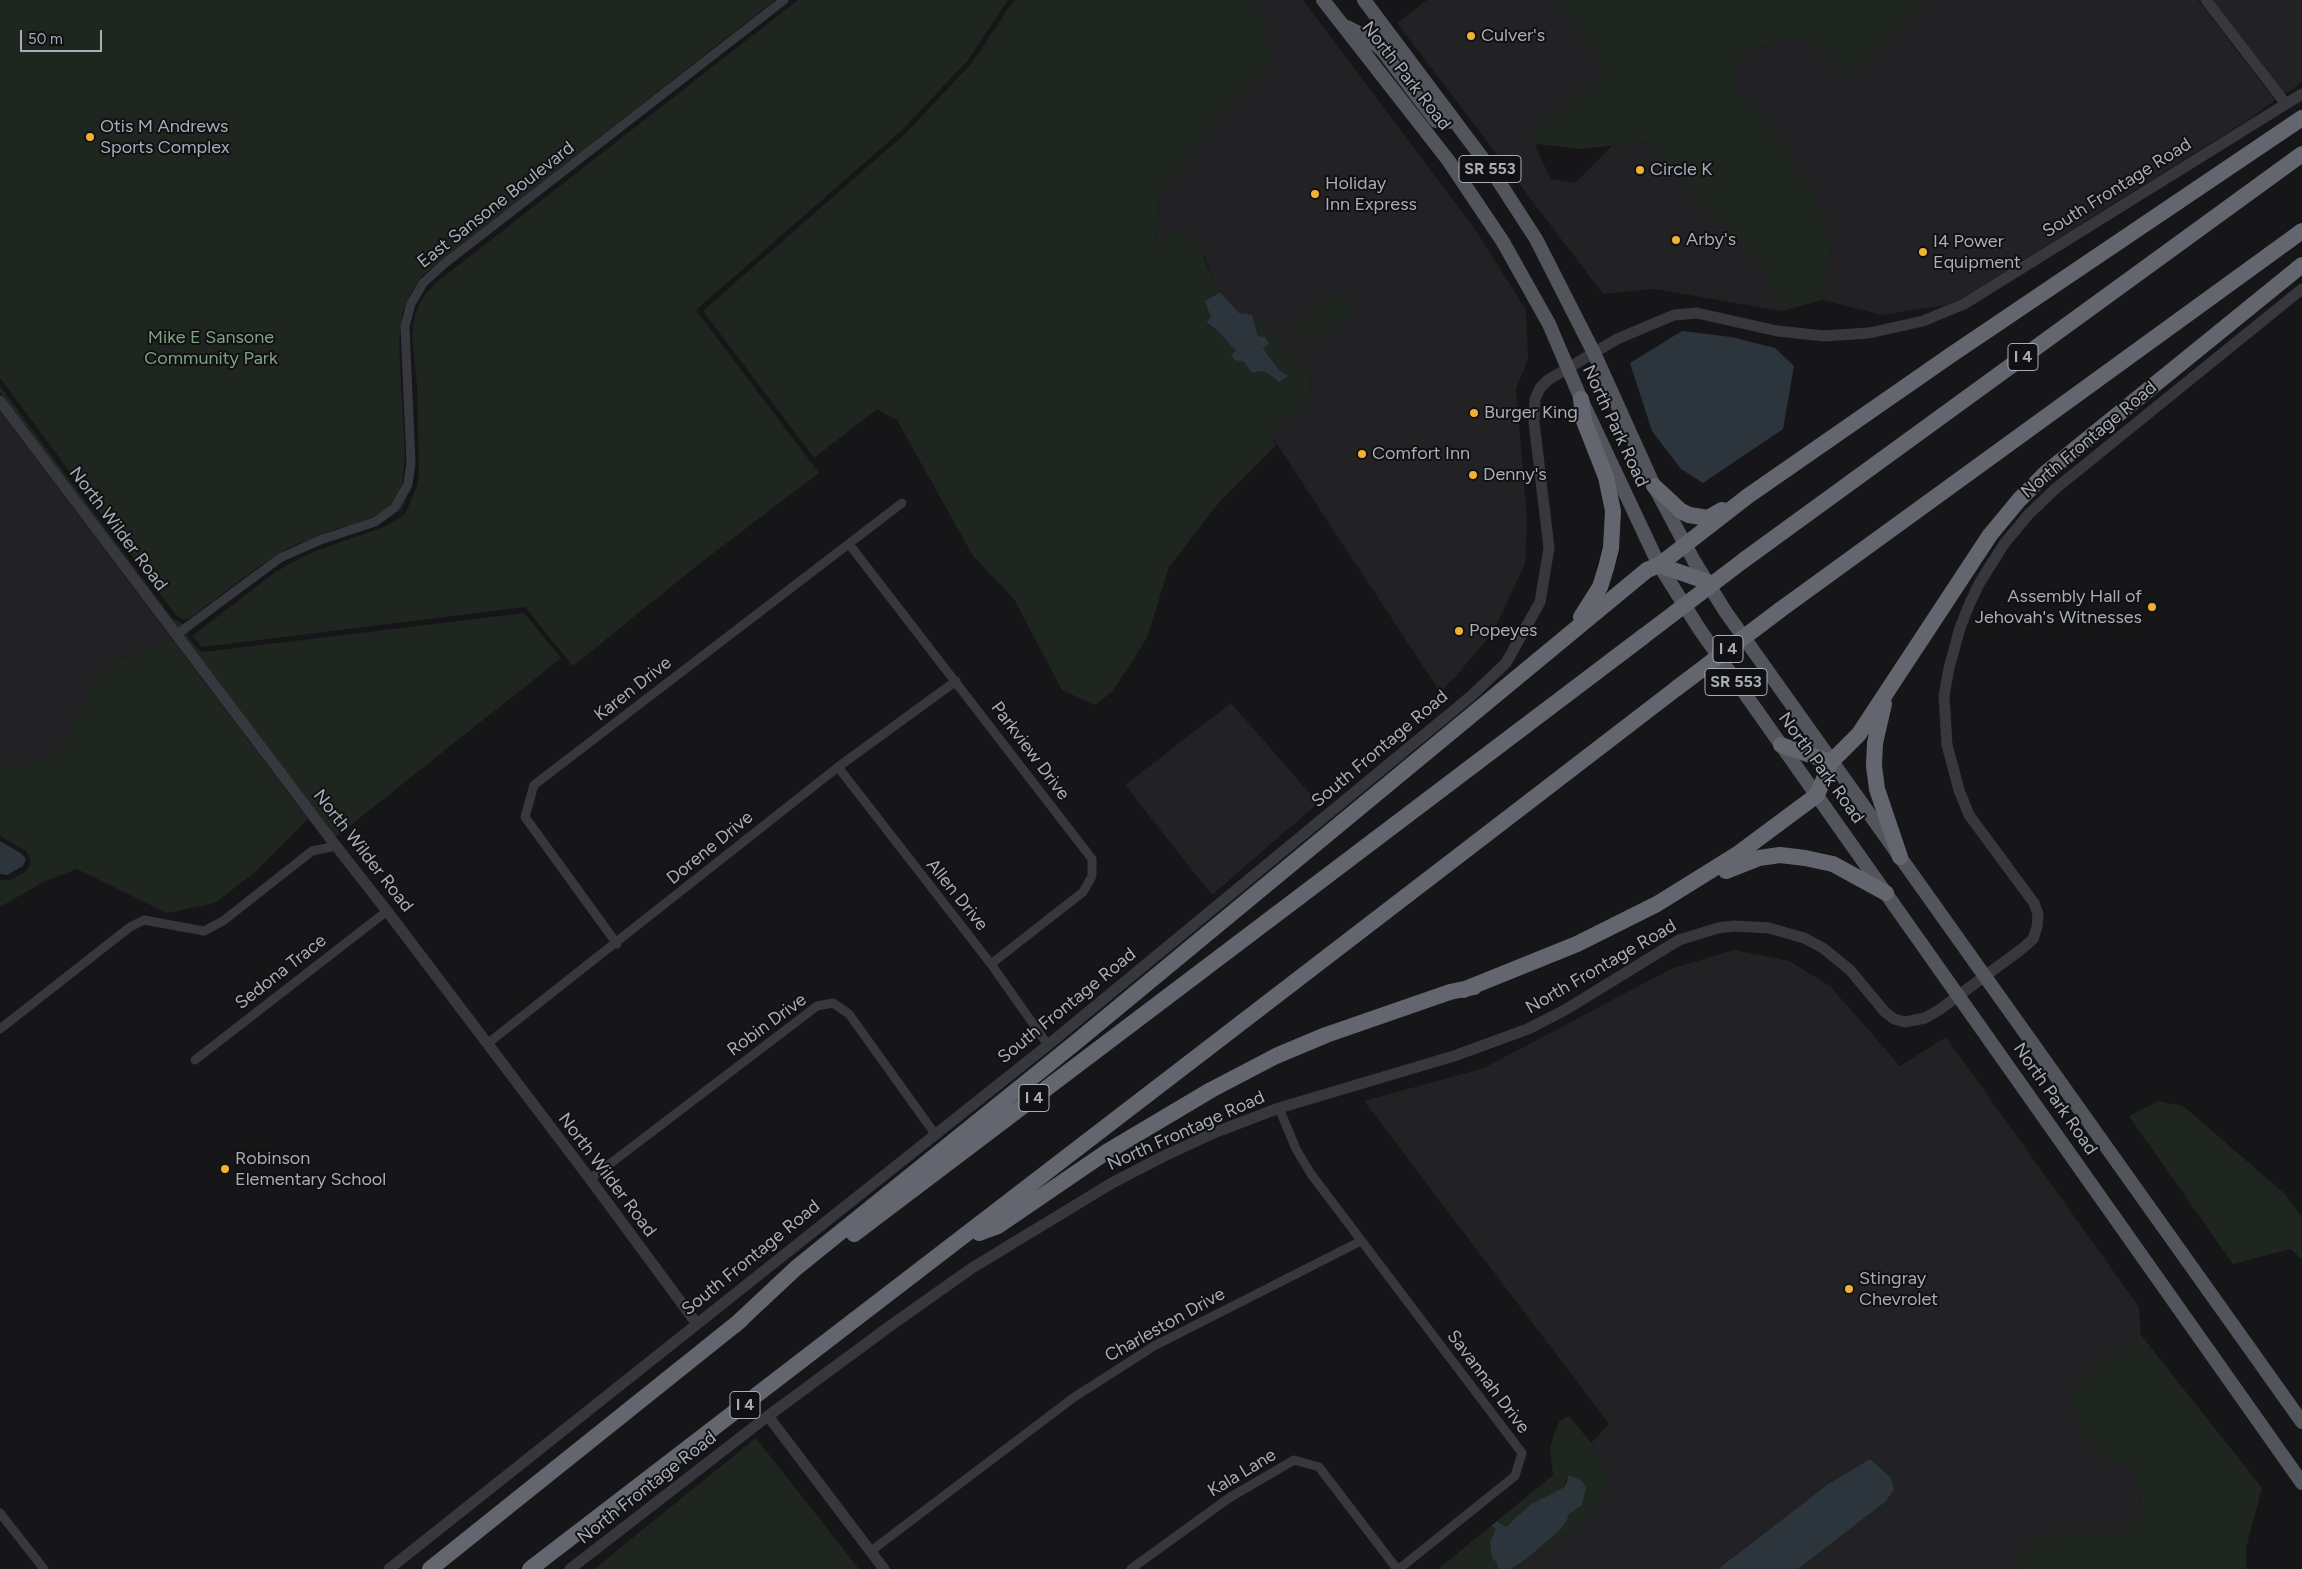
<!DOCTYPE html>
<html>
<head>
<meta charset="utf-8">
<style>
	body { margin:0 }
	#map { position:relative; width:2302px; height:1569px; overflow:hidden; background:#161618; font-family:Figtree,sans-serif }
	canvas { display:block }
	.scale { position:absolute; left:20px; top:30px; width:82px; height:22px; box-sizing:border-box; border:2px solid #a8adb8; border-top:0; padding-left:6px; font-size:15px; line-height:18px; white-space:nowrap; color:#a8adb8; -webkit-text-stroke:4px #111113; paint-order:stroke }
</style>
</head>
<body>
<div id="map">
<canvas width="2302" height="1569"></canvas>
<div class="scale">50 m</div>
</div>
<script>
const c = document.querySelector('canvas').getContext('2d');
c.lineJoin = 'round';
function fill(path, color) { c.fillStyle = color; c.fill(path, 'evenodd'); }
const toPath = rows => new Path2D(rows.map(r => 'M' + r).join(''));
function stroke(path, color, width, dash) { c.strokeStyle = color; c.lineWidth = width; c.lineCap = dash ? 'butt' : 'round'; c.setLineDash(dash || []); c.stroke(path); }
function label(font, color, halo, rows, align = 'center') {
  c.font = font + ' Figtree,sans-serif'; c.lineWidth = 4; c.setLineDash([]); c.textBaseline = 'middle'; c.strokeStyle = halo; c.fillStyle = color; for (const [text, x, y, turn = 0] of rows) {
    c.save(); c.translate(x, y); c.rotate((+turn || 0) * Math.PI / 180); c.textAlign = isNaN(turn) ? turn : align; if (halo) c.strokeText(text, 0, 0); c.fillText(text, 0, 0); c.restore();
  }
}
fill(toPath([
	[1251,0,1303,0,1473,226,1526,310,1528,359,1516,389,1527,520,1525,564,1493,632,1457,675,1440,692,1267,429,1311,392,1310,376,1271,333,1263,320,1239,313,1227,301,1215,285,1205,257,1171,231,1156,251,1158,193,1201,140,1265,16],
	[1427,0,1557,0,1607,73,1528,134,1537,144,1536,148,1551,179,1575,183,1613,145,1645,141,1712,211,1765,271,1782,311,1654,289,1603,294,1397,23],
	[1917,0,2198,0,2275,100,2246,121,1961,299,1945,305,1882,315,1823,300,1830,248,1781,146,1763,115,1736,90,1738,61,1752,50,1778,41,1806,39,1827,53,1851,76,1923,8],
	[2213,0,2302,0,2302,82,2285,94],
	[0,411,172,639,103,667,65,743,27,766,0,764],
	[1231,703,1318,803,1212,895,1125,785],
	[1734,950,1789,961,1830,986,1900,1066,1946,1037,2139,1307,2141,1335,2069,1390,2072,1406,2083,1433,2092,1447,2127,1467,2135,1481,2141,1499,2139,1520,2122,1534,2027,1542,2018,1564,2021,1569,1798,1569,1885,1502,1827,1485,1718,1569,1516,1569,1590,1514,1611,1478,1591,1443,1609,1424,1364,1101,1484,1068,1671,969]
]), '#222225');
fill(toPath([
	[0,0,775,0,422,276,412,291,402,314,399,344,405,457,402,484,398,494,387,508,372,518,357,524,336,529,288,548,258,567,189,619,183,620,176,615,0,378],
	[784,0,789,0,460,257,433,278,419,295,410,313,407,334,413,473,412,487,401,510,384,521,288,558,250,583,187,634,188,638,199,650,204,652,524,613,561,658,336,837,0,392,0,386,172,618,185,625,291,553,391,511,407,485,407,316,426,280],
	[798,0,1008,0,968,60,902,130,696,310,819,473,703,561,573,666,525,607,202,647,192,636,277,571,313,552,386,526,405,514,416,489,419,474,417,387,412,335,415,314,423,297,437,282],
	[1014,0,1251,0,1265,16,1270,59,1158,193,1156,250,1171,231,1182,233,1198,243,1215,285,1220,292,1212,296,1211,317,1206,323,1218,331,1237,351,1252,373,1261,371,1269,374,1279,382,1280,371,1263,347,1269,343,1258,336,1252,315,1263,320,1271,333,1310,376,1311,392,1305,407,1293,418,1267,428,1276,445,1221,500,1169,567,1147,638,1112,692,1095,705,1062,690,1014,599,973,556,897,420,877,409,814,458,706,315,704,310,905,134,972,63],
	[1557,0,1917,0,1924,8,1852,77,1827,53,1806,39,1778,41,1752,50,1738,61,1736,90,1763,115,1826,214,1830,248,1823,300,1782,311,1765,271,1712,211,1645,141,1582,149,1536,144,1528,134,1607,73],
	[1338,289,1354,310,1313,344,1290,327],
	[172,639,308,819,254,873,215,903,167,913,77,869,45,881,0,907,0,880,10,880,22,874,28,869,31,861,26,851,0,836,0,764,27,766,65,743,103,667],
	[2158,1101,2183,1106,2285,1194,2302,1217,2302,1260,2291,1249,2233,1264,2129,1116],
	[2141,1335,2262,1488,2246,1548,2246,1569,2021,1569,2017,1564,2027,1542,2070,1533,2122,1534,2139,1520,2141,1499,2135,1481,2127,1467,2092,1447,2083,1433,2072,1406,2069,1390],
	[1569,1416,1591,1443,1611,1478,1590,1514,1516,1569,1511,1569,1559,1531,1567,1521,1567,1515,1582,1505,1566,1479,1565,1487,1555,1494,1546,1496,1506,1527,1497,1521,1553,1475,1550,1448,1554,1434,1559,1422],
	[756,1438,859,1569,594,1569],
	[1491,1526,1496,1529,1492,1557,1497,1564,1498,1569,1438,1569]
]), '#1e261f');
fill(toPath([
	[1220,292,1239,313,1252,315,1258,336,1265,337,1269,344,1263,348,1280,371,1288,376,1279,382,1269,374,1261,371,1252,373,1244,362,1235,360,1231,355,1236,351,1218,331,1206,322,1211,317,1205,301],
	[1682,331,1731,337,1775,348,1794,366,1783,429,1703,483,1681,469,1652,431,1630,363],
	[0,841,22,854,26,859,23,866,7,875,0,874],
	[1870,1459,1891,1478,1894,1490,1885,1502,1798,1569,1718,1569,1827,1485],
	[1569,1475,1582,1481,1586,1488,1582,1505,1568,1515,1567,1521,1559,1531,1527,1558,1511,1569,1498,1569,1497,1564,1492,1557,1490,1542,1496,1529,1491,1526,1497,1521,1506,1527,1531,1504,1565,1487]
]), '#2c353c');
stroke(toPath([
	[849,544,1092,859,1092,876,1083,892,991,964],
	[176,635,280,558,320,540,375,522,395,507,408,484,411,463,405,326,411,304,423,283,444,264,784,0],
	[838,767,991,964,1048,1045],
	[617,944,525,817,534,785,902,503],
	[0,1029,130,927,144,920,204,931,223,921,312,851,336,846],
	[487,1044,838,767,956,681],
	[195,1060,387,911],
	[1279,1108,1296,1149,1311,1174,1522,1453,1515,1476,1399,1569],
	[590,1179,817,1006,833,1003,849,1014,935,1134],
	[0,1513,44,1569],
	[871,1551,1073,1398,1154,1346,1361,1241],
	[1131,1569,1229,1498,1294,1460,1319,1467,1397,1569]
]), '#37383d', 9);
stroke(toPath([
	[2206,0,2286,104],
	[0,401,336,846,387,911,590,1179,697,1324],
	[768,1416,884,1569],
	[389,1569,1048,1045,1470,697,1506,663,1540,602,1549,548,1534,422,1535,399,1540,388,1548,380,1617,339,1674,315,1697,313,1777,331,1824,336,1869,333,1923,321,1964,304,2302,94],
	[570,1569,768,1416,890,1326,972,1268,1112,1183,1162,1157,1216,1132,1279,1108,1454,1056,1528,1029,1565,1010,1679,940,1718,928,1734,926,1769,928,1804,938,1823,948,1850,970,1885,1012,1894,1019,1905,1022,1925,1018,1939,1010,2023,948,2033,939,2037,927,2038,914,2034,903,1969,815,1959,790,1947,745,1944,696,1949,668,1960,628,1969,605,1980,582,2004,544,2028,515,2055,489,2302,289]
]), '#37383d', 11);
stroke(toPath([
	[1323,0,1448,160,1503,242,1549,324,1581,399,1659,565,1700,630,2302,1483],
	[1364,0,1492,171,1536,239,1594,353,1654,486,1694,561,1725,611,2302,1422],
	[1347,27,1367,37,1382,50,1436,121,1455,122]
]), '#53555c', 14);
stroke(toPath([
	[1581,399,1584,421,1606,477,1613,511,1611,548,1606,568,1600,587,1581,617],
	[1654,486,1681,511,1689,515,1708,518,1722,510],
	[1744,560,2302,154],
	[1659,565,1708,582],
	[1780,610,2302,231],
	[1884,704,1875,743,1874,766,1877,789,1900,857],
	[1781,745,1831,762],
	[1726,871,1759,858,1780,855,1805,858,1833,864,1886,893],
	[1463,990,1577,944,1657,904,1739,853,1817,795,1831,762,1859,734,1990,535,2019,500,2047,472,2302,265],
	[979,1233,998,1226,1105,1153,1211,1090,1276,1056,1326,1035,1450,992,1474,987],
	[854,1234,1644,636],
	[734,1326,796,1268,1075,1043,1647,570,1659,565,1748,496,1951,355,2302,118],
	[430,1569,741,1320],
	[530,1569,1677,688]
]), '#63666e', 16);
stroke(toPath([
	[1644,636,1744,560],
	[1677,688,1780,610]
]), '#63666e', 16);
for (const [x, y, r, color] of [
	[1471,36,5,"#f2b134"],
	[90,137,5,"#f2b134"],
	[1640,170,5,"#f2b134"],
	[1315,194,5,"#f2b134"],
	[1676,240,5,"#f2b134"],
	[1923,252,5,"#f2b134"],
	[1474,413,5,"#f2b134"],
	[1362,454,5,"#f2b134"],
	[1473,475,5,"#f2b134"],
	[2152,607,5,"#f2b134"],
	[1459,631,5,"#f2b134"],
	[225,1169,5,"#f2b134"],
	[1849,1289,5,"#f2b134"]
]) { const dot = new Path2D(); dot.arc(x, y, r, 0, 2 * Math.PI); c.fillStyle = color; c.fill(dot); stroke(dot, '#111113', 2); }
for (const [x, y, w] of [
	[1490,169,62],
	[2023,357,30],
	[1728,649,30],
	[1736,682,62],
	[1034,1098,30],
	[745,1405,30]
]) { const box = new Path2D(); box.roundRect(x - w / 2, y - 13.5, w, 27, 4); c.fillStyle = '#111113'; c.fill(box); stroke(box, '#a8adb8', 1); }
label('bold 16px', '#a8adb8', null, [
	["SR 553",1490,169],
	["I 4",2023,357],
	["I 4",1728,649],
	["SR 553",1736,682],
	["I 4",1034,1098],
	["I 4",745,1405]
]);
label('18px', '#a8adb8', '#111113', [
	["Culver's",1481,36],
	["Otis M Andrews",100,127],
	["Sports Complex",100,148],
	["Circle K",1650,170],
	["Holiday",1325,184],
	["Inn Express",1325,205],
	["Arby's",1686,240],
	["I4 Power",1933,242],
	["Equipment",1933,263],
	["Burger King",1484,413],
	["Comfort Inn",1372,454],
	["Denny's",1483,475],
	["Assembly Hall of",2142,597,"right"],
	["Jehovah's Witnesses",2142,618,"right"],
	["Popeyes",1469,631],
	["Robinson",235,1159],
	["Elementary School",235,1180],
	["Stingray",1859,1279],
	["Chevrolet",1859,1300]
], 'left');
label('18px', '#a8adb8', '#111113', [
	["North Park Road",1406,76,52],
	["South Frontage Road",2117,188,-32],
	["East Sansone Boulevard",496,205,-38],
	["North Park Road",1615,426,65],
	["North Frontage Road",2089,440,-40],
	["North Wilder Road",118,529,53],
	["Karen Drive",633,689,-38],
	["South Frontage Road",1380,749,-40],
	["Parkview Drive",1030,751,53],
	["North Park Road",1821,768,54],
	["Dorene Drive",710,848,-39],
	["North Wilder Road",363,851,52],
	["Allen Drive",957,895,51],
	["North Frontage Road",1601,967,-30],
	["Sedona Trace",281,972,-38],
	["South Frontage Road",1067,1006,-39],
	["Robin Drive",767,1025,-36],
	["North Park Road",2055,1099,55],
	["North Frontage Road",1186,1131,-24],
	["North Wilder Road",607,1175,53],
	["South Frontage Road",751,1258,-39],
	["Charleston Drive",1165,1325,-29],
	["Savannah Drive",1488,1382,53],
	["Kala Lane",1242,1473,-31],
	["North Frontage Road",647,1488,-38]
]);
label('18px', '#7fa381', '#111113', [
	["Mike E Sansone",211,338],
	["Community Park",211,359]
]);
</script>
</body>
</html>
